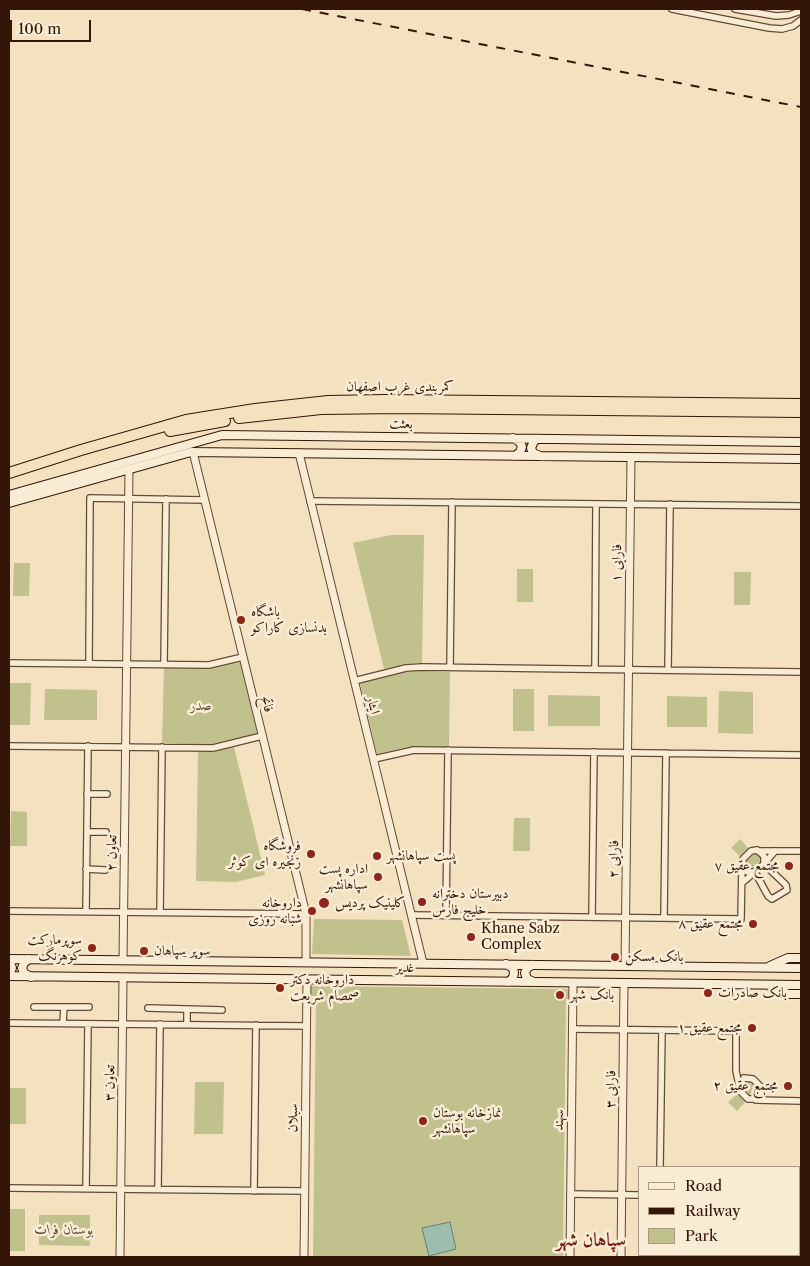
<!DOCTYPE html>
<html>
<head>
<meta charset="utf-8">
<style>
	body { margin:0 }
	#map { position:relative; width:810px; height:1266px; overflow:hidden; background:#f4e1bf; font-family:"Libre Caslon Text",serif }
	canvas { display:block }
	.frame { position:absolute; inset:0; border:10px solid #341609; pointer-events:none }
	.legend { position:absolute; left:638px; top:1166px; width:162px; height:90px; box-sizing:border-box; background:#f8ecd5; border:1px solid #aa9683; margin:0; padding:6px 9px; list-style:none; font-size:15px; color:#341609 }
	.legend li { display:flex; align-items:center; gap:10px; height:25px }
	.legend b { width:25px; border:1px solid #aa9683 }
	.scale { position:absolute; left:10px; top:20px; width:81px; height:22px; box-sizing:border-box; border:2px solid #341609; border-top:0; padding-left:6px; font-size:15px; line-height:18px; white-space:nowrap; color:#341609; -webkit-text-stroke:4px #f8ecd5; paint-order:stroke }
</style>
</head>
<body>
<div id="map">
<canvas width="810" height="1266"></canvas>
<div class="frame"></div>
<ul class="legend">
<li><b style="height:6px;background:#f8ecd5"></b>Road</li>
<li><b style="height:6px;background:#341609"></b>Railway</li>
<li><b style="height:14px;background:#c1c18e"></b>Park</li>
</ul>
<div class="scale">100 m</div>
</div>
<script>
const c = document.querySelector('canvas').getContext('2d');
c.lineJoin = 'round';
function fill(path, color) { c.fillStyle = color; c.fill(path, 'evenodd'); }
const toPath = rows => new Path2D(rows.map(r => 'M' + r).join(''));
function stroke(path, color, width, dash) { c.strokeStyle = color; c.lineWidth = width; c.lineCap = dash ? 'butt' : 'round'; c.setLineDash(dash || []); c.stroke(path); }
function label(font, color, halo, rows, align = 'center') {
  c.font = font + ' "Libre Caslon Text",Amiri,serif'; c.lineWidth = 5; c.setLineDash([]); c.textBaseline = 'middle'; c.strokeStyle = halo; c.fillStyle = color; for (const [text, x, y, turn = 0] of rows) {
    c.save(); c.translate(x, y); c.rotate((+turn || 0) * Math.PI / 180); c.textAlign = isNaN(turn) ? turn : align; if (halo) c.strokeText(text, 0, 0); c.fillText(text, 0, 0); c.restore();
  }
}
fill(toPath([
	[391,535,424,535,422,663,405,664,384,669,353,543],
	[14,563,30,563,29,596,13,596],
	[517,569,533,569,533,602,517,602],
	[734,572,751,572,750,605,734,605],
	[241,662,258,733,212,744,162,743,164,668,209,669],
	[422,671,450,672,449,747,407,747,377,754,360,683,406,672],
	[10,683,31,683,30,725,9,725],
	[45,689,97,690,97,720,44,720],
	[513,689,534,689,534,731,513,731],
	[719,691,753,692,753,734,718,733],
	[548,695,600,696,600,726,548,726],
	[667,696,707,697,707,727,667,727],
	[234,747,265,875,236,882,196,881,198,752,213,752],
	[11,811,27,812,27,846,10,846],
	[514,818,530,818,530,851,513,851],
	[740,839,749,849,741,857,731,848],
	[753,854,758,854,761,859,761,863,755,868,750,870,745,864,746,861],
	[314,919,402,920,411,956,312,954],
	[311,986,572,989,572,999,566,999,563,1257,313,1257,316,996,311,996],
	[746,1081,751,1081,757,1087,758,1090,757,1095,750,1096,744,1091,742,1086],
	[195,1082,224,1082,223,1134,194,1134],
	[9,1088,26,1088,26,1124,9,1124],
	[738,1093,746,1101,737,1111,728,1102],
	[9,1209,25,1209,25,1251,9,1251],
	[39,1215,90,1215,90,1246,39,1245]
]), '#c1c18e');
const water = toPath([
	[450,1222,456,1249,429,1256,422,1228,450,1222]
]);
fill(water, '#9cbeae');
stroke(water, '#727b6c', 1);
const minor = toPath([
	[672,9,769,28,782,29,793,26,801,20],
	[735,9,776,16,789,15,801,11],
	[310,501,801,506],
	[9,663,209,665,243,657],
	[89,663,90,498,204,500],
	[164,664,166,499],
	[450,667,452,502],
	[595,669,596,504],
	[668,670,670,504],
	[354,681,406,668,422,667,801,672],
	[9,746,213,748,262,736],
	[374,759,414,750,801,755],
	[87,794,107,794],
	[87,832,106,832],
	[757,850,764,856,764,864,755,872,747,872,742,865,743,859,751,851,757,850],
	[758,851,801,851],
	[86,869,105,870],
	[742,883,755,872,768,896,772,899,787,890,786,885,764,864,775,851],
	[9,911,306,914],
	[86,911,88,746],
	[160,912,162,747],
	[412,915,741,919,742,865],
	[446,915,448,750],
	[592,917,594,752],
	[664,918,666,753],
	[34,1007,89,1007],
	[148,1008,222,1010],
	[9,1023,307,1026],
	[63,1023,64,1007],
	[187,1024,187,1009],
	[572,1029,736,1031,736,1071,739,1085],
	[744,1078,753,1079,761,1087,761,1095,757,1099,748,1099,740,1091,739,1085,744,1078],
	[756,1100,801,1101],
	[660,1167,662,1030],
	[9,1188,305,1191],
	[86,1189,88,1024],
	[158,1189,160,1024],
	[254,1191,256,1025],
	[570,1194,639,1195],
	[799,1197,801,1197]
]);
const tertiary = toPath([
	[193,452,306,914,306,962],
	[299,453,423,963],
	[123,960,129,469],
	[625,966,631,457],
	[120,1257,123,978],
	[304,1257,307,980],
	[570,1257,573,983],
	[621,1257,624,983]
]);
const secondary = toPath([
	[513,438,520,442,522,447,520,452,515,456],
	[538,439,534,441,531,448,533,453,540,456],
	[9,495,222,435,801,442],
	[9,503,191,452,801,459],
	[9,959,801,968],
	[29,959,24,963,22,968,24,973,31,977],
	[9,960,12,968,9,975],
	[506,964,513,968,514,973,513,978,508,982],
	[532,965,527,968,525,973,527,979,534,982],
	[770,966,788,958,801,958],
	[9,976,801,985],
	[770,986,788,994,801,994]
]);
const trunk = toPath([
	[239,418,321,409,398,408,801,412],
	[170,431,225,421],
	[9,473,81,450,186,420,255,409,328,401,386,400,801,404]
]);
stroke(minor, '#644936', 8);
stroke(tertiary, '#644936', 9);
stroke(secondary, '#341609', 10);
stroke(trunk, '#341609', 12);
stroke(minor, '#f8ecd5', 5.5);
stroke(tertiary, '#f8ecd5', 7);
stroke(secondary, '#f8ecd5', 8);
stroke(trunk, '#f4e1bf', 10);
stroke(toPath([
	[302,9,801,107]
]), '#341609', 2, [9, 9]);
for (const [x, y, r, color] of [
	[241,620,5,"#8f2418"],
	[311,854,5,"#8f2418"],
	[377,856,5,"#8f2418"],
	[789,866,5,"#8f2418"],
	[378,877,5,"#8f2418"],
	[422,902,5,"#8f2418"],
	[324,903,6,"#8f2418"],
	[312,911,5,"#8f2418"],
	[753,924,5,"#8f2418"],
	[471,937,5,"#8f2418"],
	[92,948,5,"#8f2418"],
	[144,951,5,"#8f2418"],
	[615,957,5,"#8f2418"],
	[280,988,5,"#8f2418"],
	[708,993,5,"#8f2418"],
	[560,995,5,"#8f2418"],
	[752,1028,5,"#8f2418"],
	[788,1086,5,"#8f2418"],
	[423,1121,5,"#8f2418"]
]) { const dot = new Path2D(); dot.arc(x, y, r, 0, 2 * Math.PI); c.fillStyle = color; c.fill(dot); stroke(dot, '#f8ecd5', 2); }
label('14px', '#341609', '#f8ecd5', [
	["کمربندی غرب اصفهان",400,387],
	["بعثت",401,424,1],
	["فارابی ۱",617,563,-89],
	["فاتح",267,704,76],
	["ایثار",373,705,76],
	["تعاون ۲",112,853,-89],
	["فارابی ۲",614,859,-89],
	["غدیر",405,968,1],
	["تعاون ۳",110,1083,-89],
	["فارابی ۳",611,1089,-89],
	["سبلان",293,1118,-89],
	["سهند",559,1120,-89]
]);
label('14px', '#341609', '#f8ecd5', [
	["باشگاه",251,612],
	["بدنسازی کاراکو",251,628],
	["فروشگاه",301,846,"right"],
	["زنجیره ای کوثر",301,862,"right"],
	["پست سپاهانشهر",387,856],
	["مجتمع عقیق ۷",779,866,"right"],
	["اداره پست",368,869,"right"],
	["سپاهانشهر",368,885,"right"],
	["دبیرستان دخترانه",432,894],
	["خلیج فارس",432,910],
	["داروخانه",302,903,"right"],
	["شبانه روزی",302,919,"right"],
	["کلینیک پردیس",335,903],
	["مجتمع عقیق ۸",743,924,"right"],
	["Khane Sabz",481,929],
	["Complex",481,945],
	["سوپرمارکت",82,940,"right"],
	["کوهرنگ",82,956,"right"],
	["سوپر سپاهان",154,951],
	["بانک مسکن",625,957],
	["داروخانه دکتر",290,980],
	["صمصام شریعت",290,996],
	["بانک صادرات",718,993],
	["بانک شهر",570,995],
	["مجتمع عقیق ۱",742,1028,"right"],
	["مجتمع عقیق ۲",778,1086,"right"],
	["نمازخانه بوستان",433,1113],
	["سپاهانشهر",433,1129]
], 'left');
label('italic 14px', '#5e4931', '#f8ecd5', [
	["صدر",201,706],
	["بوستان فرات",64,1230]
]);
label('bold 19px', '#7a1f14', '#f8ecd5', [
	["سپاهان شهر",591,1241]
]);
</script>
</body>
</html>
